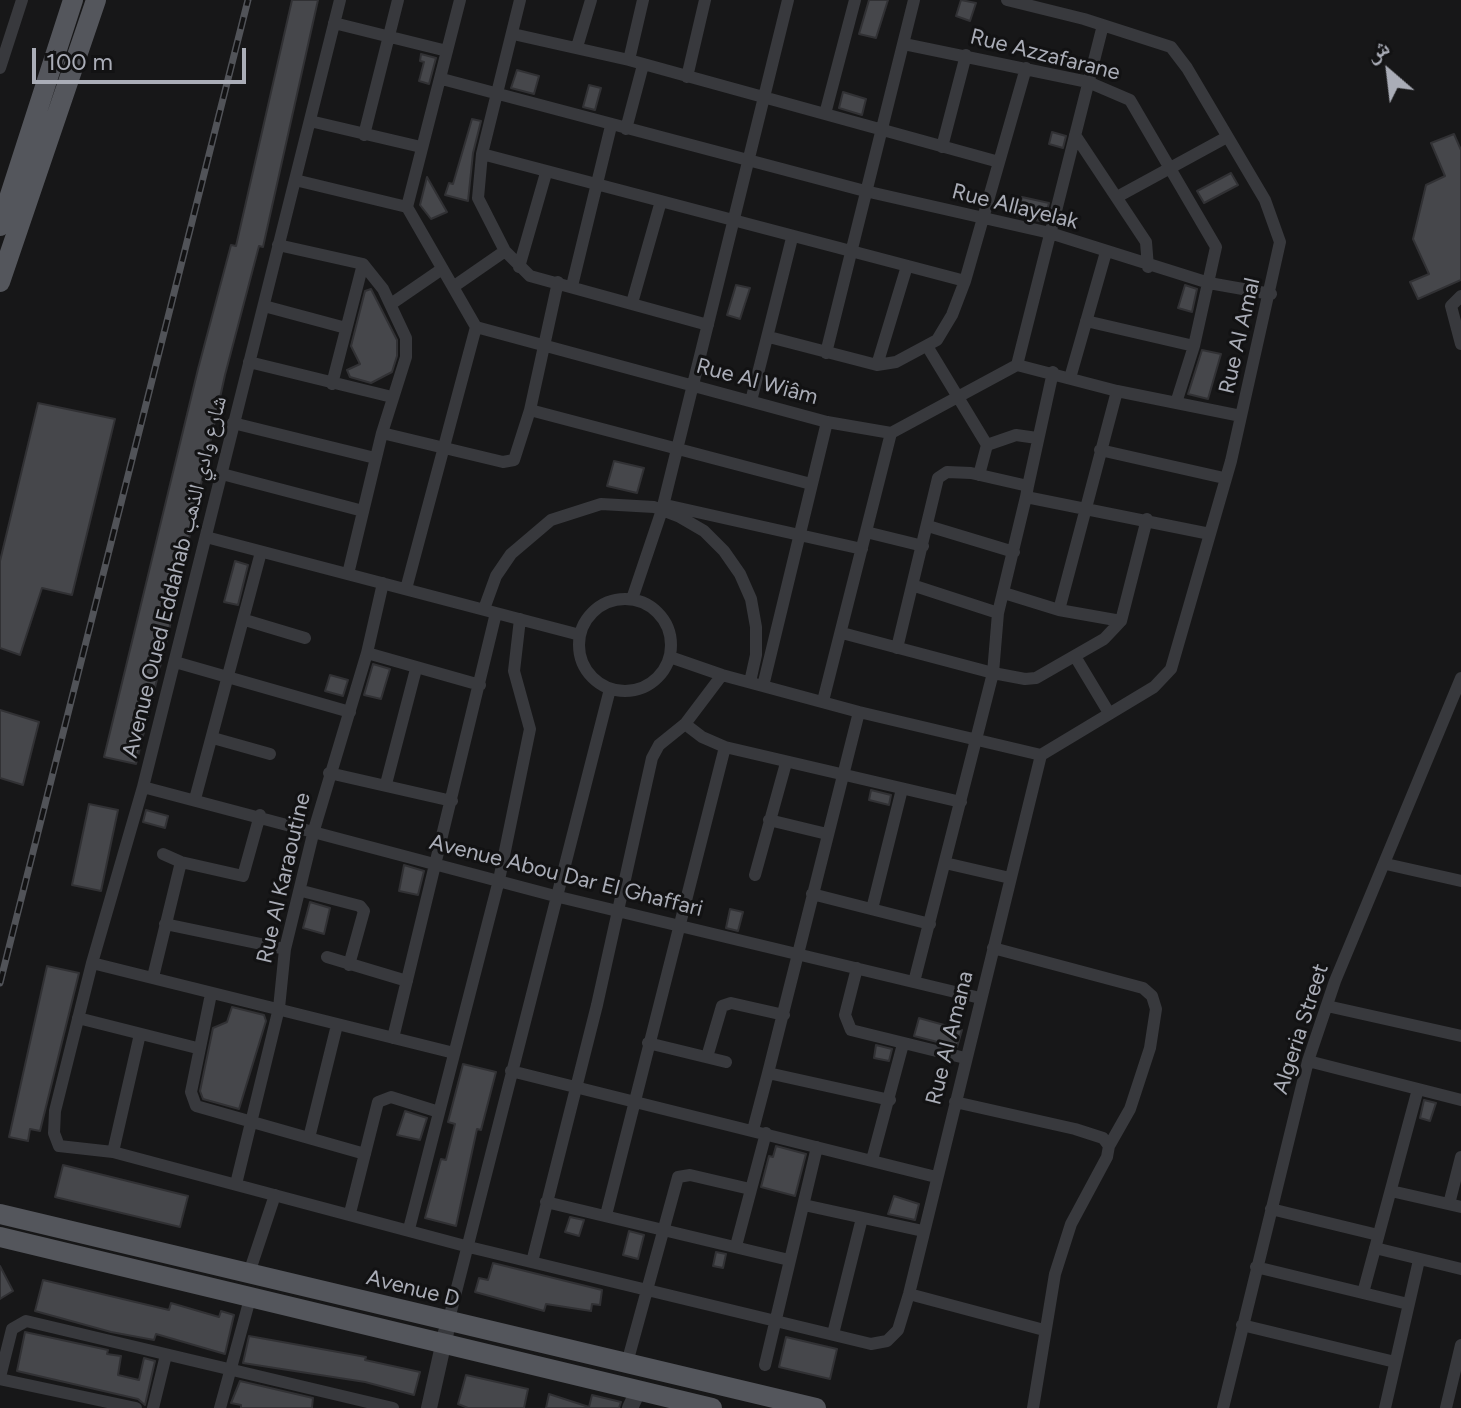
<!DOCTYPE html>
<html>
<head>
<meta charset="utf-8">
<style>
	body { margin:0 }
	#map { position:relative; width:1461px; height:1408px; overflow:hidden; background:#171718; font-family:Figtree,"Noto Naskh Arabic",sans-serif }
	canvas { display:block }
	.north { position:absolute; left:1349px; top:32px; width:80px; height:80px; -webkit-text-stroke:6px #121213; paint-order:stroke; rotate:332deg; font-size:22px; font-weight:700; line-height:32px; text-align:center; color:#aaadb7 }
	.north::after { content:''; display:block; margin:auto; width:28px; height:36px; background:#aaadb7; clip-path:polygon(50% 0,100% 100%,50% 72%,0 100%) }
	.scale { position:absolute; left:32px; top:48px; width:214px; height:36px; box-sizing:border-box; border:4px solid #aaadb7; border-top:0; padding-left:10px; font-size:24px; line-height:28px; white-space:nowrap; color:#aaadb7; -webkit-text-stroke:6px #121213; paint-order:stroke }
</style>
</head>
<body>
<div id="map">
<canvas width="1461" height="1408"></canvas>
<div class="north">ش</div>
<div class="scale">100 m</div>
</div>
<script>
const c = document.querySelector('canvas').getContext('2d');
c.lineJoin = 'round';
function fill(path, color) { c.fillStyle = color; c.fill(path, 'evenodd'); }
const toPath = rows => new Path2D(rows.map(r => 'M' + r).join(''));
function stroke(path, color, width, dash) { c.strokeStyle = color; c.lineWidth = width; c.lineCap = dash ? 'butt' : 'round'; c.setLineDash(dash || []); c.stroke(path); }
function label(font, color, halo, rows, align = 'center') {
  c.font = font + ' Figtree,"Noto Naskh Arabic",sans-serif'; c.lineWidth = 6; c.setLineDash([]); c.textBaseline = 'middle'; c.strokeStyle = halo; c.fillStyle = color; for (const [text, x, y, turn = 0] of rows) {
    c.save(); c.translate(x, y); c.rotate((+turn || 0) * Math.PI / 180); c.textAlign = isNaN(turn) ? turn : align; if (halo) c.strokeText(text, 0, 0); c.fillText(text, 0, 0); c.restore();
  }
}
const building = toPath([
	[292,0,318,0,263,247,259,246,225,375,167,639,136,764,104,757,198,369,231,245,236,246,292,0],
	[869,0,888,0,876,38,859,34,869,0],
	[961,0,976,3,970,21,956,16,961,0],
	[421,54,436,58,429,84,419,81,424,62,420,61,421,54],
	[517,70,539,76,534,94,511,88,517,70],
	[589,85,601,88,595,110,583,107,589,85],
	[843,92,866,99,862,115,839,108,843,92],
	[472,119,481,121,473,153,468,201,445,195,449,183,453,184,472,119],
	[1052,132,1066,136,1063,148,1049,144,1052,132],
	[1454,134,1461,150,1461,280,1418,299,1410,282,1429,274,1413,239,1426,185,1445,176,1431,143,1454,134],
	[1231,173,1238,185,1204,203,1197,191,1231,173],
	[427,177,447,212,431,219,420,205,427,177],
	[1022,197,1049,203,1044,222,1017,216,1022,197],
	[736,285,750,288,740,319,727,315,736,285],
	[1185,285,1197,289,1192,312,1178,308,1185,285],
	[371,289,397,340,397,356,392,372,371,383,350,377,347,370,360,364,351,346,365,291,371,289],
	[1202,350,1221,354,1208,399,1188,394,1202,350],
	[38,403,115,419,72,595,42,588,20,655,0,648,0,561,38,403],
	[614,461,644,468,637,493,607,486,614,461],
	[235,561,248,565,238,605,224,602,235,561],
	[373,664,390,669,381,699,364,695,373,664],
	[330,675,348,680,343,696,325,691,330,675],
	[0,710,39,722,23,785,0,778,0,710],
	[871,790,891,795,889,805,869,800,871,790],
	[89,804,118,810,101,891,72,885,89,804],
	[146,810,168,816,165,828,143,822,146,810],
	[404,865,424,871,418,895,399,891,404,865],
	[310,902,330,908,324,934,303,928,310,902],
	[730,909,743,912,738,931,726,928,730,909],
	[47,966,79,973,40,1131,30,1129,28,1141,9,1137,47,966],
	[232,1007,264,1015,266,1021,239,1109,203,1099,200,1091,213,1028,227,1022,232,1007],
	[919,1018,962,1030,957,1047,914,1036,919,1018],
	[876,1045,892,1049,889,1061,874,1058,876,1045],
	[463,1064,496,1072,481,1130,477,1129,456,1226,425,1218,441,1159,446,1160,455,1124,448,1122,463,1064],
	[1424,1100,1436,1103,1430,1121,1420,1118,1424,1100],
	[405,1111,427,1118,420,1140,397,1135,405,1111],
	[776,1146,806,1154,795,1196,761,1187,769,1156,773,1157,776,1146],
	[63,1165,188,1196,180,1227,55,1197,63,1165],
	[894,1196,919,1204,915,1220,888,1214,894,1196],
	[570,1217,584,1220,579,1236,565,1232,570,1217],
	[629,1231,644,1235,638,1259,623,1255,629,1231],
	[716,1252,726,1254,723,1268,713,1266,716,1252],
	[493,1263,602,1290,600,1305,592,1304,591,1311,546,1304,544,1311,475,1292,479,1278,488,1280,493,1263],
	[0,1266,13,1291,0,1299,0,1266],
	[43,1280,169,1310,171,1303,219,1317,221,1311,234,1315,225,1354,156,1334,154,1340,111,1332,35,1311,43,1280],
	[25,1332,108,1350,107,1354,121,1356,118,1375,139,1380,144,1358,155,1361,145,1405,138,1399,17,1371,25,1332],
	[249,1336,366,1357,365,1360,420,1372,414,1395,365,1382,243,1363,249,1336],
	[786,1337,837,1349,830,1379,779,1367,786,1337],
	[466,1375,528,1389,524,1408,468,1408,458,1404,466,1375],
	[240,1381,313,1398,312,1408,241,1408,241,1405,231,1403,240,1381],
	[549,1394,589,1407,592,1395,621,1402,619,1408,546,1408,549,1394]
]);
fill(building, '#46474b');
stroke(building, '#313134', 2);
stroke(toPath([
	[340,0,143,787,92,963,55,1111,54,1133,59,1146,113,1152,469,1247,871,1344,887,1341,898,1330,909,1294,1041,755],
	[520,0,482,154,478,198,505,251,530,276,708,325],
	[1007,0,1084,19,1171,47,1187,68,1265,200,1280,242,1231,461,1171,669,1154,687,1041,755],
	[334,23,447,51],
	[513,34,629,60,999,162],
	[904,44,1088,82,1130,100,1216,247,1194,346,1176,403],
	[577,47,591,0],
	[629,60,643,0],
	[0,68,22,0],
	[687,77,705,0],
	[442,79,865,191,1050,233,1209,283,1271,294],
	[825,114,855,0],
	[310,121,421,147],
	[626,129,643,65],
	[364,135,398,0],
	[1075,135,1146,242,1148,267],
	[942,147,966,55],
	[482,154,965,281],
	[295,180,407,207,476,327,406,589],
	[1117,197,1227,137],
	[407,207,460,0],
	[278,245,363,264,383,289,406,338,406,357,382,433,348,574],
	[519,267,546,173],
	[572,286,611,126],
	[453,287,505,251],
	[1461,296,1451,306,1461,344],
	[632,303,661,201],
	[391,304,442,269],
	[264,306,346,328],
	[1086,321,1194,346],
	[476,327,827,422,891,433,1017,365],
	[769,337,877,365,896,362,937,340,952,315,965,281,1026,68],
	[927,346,987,445,979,475],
	[826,353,914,0],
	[249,362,392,397],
	[877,365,907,266],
	[1017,365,1103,25],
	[1017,365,1117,391,1241,416],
	[1070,378,1106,252],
	[332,384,363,264],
	[751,401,792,238],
	[530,410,811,484],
	[233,423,375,458],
	[382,433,503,462,514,460,530,410,558,282],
	[987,445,1016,435,1037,438],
	[1100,450,1224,478],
	[222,474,363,511],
	[1028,486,1053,372],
	[670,506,862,549],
	[928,526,1014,552],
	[866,532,923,546],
	[206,537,580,635],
	[915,586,998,613],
	[1004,593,1059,610,1121,621],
	'579 645a46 46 0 1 1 92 0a46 46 0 1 1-92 0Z',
	[632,599,662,510,788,0],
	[484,609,496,576,511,554,551,520,601,504,654,507,680,517,704,531,724,551,740,574,751,599,756,627,756,655,750,682],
	[1059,610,1117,391],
	[245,620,305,638],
	[842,633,993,673,1025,679,1036,678,1104,639,1121,621,1147,519],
	[897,648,938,478,947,472,971,473,1028,486,1026,497,1210,534],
	[367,653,480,685],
	[670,657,722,675,859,712,1041,755],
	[1076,658,1109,713],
	[175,662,350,712],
	[763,686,827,422],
	[823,701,891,433],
	[859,712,768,1073,890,1100],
	[685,724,702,737,725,747,961,802],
	[213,738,270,754],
	[329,773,452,801],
	[386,784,416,669],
	[143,787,555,896,980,998],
	[195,799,261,552],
	[769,820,827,834],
	[163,854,181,862,243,876,260,815],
	[945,863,1010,878],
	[1386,864,1461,881],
	[755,875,786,763],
	[302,891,360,906,364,911,349,965],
	[812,894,930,924],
	[872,909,902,789],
	[165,924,285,949],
	[993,948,1143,988,1152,996,1156,1009,1150,1048,1130,1109,1109,1146],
	[327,957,407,981],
	[92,963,454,1053],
	[857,968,845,1015,851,1030,965,1058],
	[153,977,181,862],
	[914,982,993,673,998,613,1026,497],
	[211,994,191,1092,196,1106,365,1154],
	[1327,1006,1461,1036],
	[78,1018,197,1048],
	[393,1038,496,613],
	[648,1043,726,1062],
	[707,1057,722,1006,731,1003,784,1015],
	[1308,1061,1461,1100],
	[511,1071,936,1177],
	[955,1102,1075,1129,1103,1138,1109,1146,1107,1157,1071,1224,1055,1274,1033,1408],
	[753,1130,768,1073],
	[309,1138,337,1025],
	[113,1152,140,1034],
	[872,1160,903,1044],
	[236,1184,279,1008,285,949,314,830,367,653,383,583],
	[1391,1191,1461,1207],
	[546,1202,789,1260],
	[1449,1204,1461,1157],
	[804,1205,923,1231],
	[1271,1209,1378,1235],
	[350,1213,378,1102,391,1097,439,1112],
	[606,1215,725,747],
	[409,1229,499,880,530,729,514,671,520,619],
	[736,1246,766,1133],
	[1375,1248,1461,1269],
	[532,1262,597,1005,652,758,659,745,685,724,722,675],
	[1256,1267,1408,1304],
	[249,1273,275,1195],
	[1363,1293,1418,1089],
	[909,1294,1044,1330],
	[448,1323,610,689],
	[1242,1325,1395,1362],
	[833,1334,862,1218],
	[627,1363,678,1177,690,1175,750,1189],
	[765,1365,817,1147],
	[0,1377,12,1329,26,1321,393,1408],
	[0,1379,136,1408],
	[153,1408,166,1355],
	[220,1408,251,1295],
	[1223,1408,1308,1061,1335,981,1461,678],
	[1385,1408,1419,1260],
	[1446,1408,1461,1345]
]), '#38393d', 12);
stroke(toPath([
	[429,1408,446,1332],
	[630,1408,638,1391]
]), '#38393d', 16);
stroke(toPath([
	[0,226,73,0],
	[0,282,96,0],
	[0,1214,816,1408],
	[0,1237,712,1408]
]), '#54565c', 20);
const rail = toPath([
	[0,983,248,0]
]);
stroke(rail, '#515358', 7);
stroke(rail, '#121213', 4, [12]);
label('22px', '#aaadb7', '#121213', [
	["Rue Azzafarane",1045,55,14],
	["Rue Allayelak",1015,207,14],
	["Rue Al Amal",1240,336,-77],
	["Rue Al Wiâm",757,382,15],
	["Avenue Oued Eddahab شارع وادي الذهب",175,577,-76],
	["Avenue Abou Dar El Ghaffari",566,876,14],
	["Rue Al Karaoutine",284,878,-77],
	["Algeria Street",1301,1029,-72],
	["Rue Al Amana",950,1038,-76],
	["Avenue D",413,1289,14]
]);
</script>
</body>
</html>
